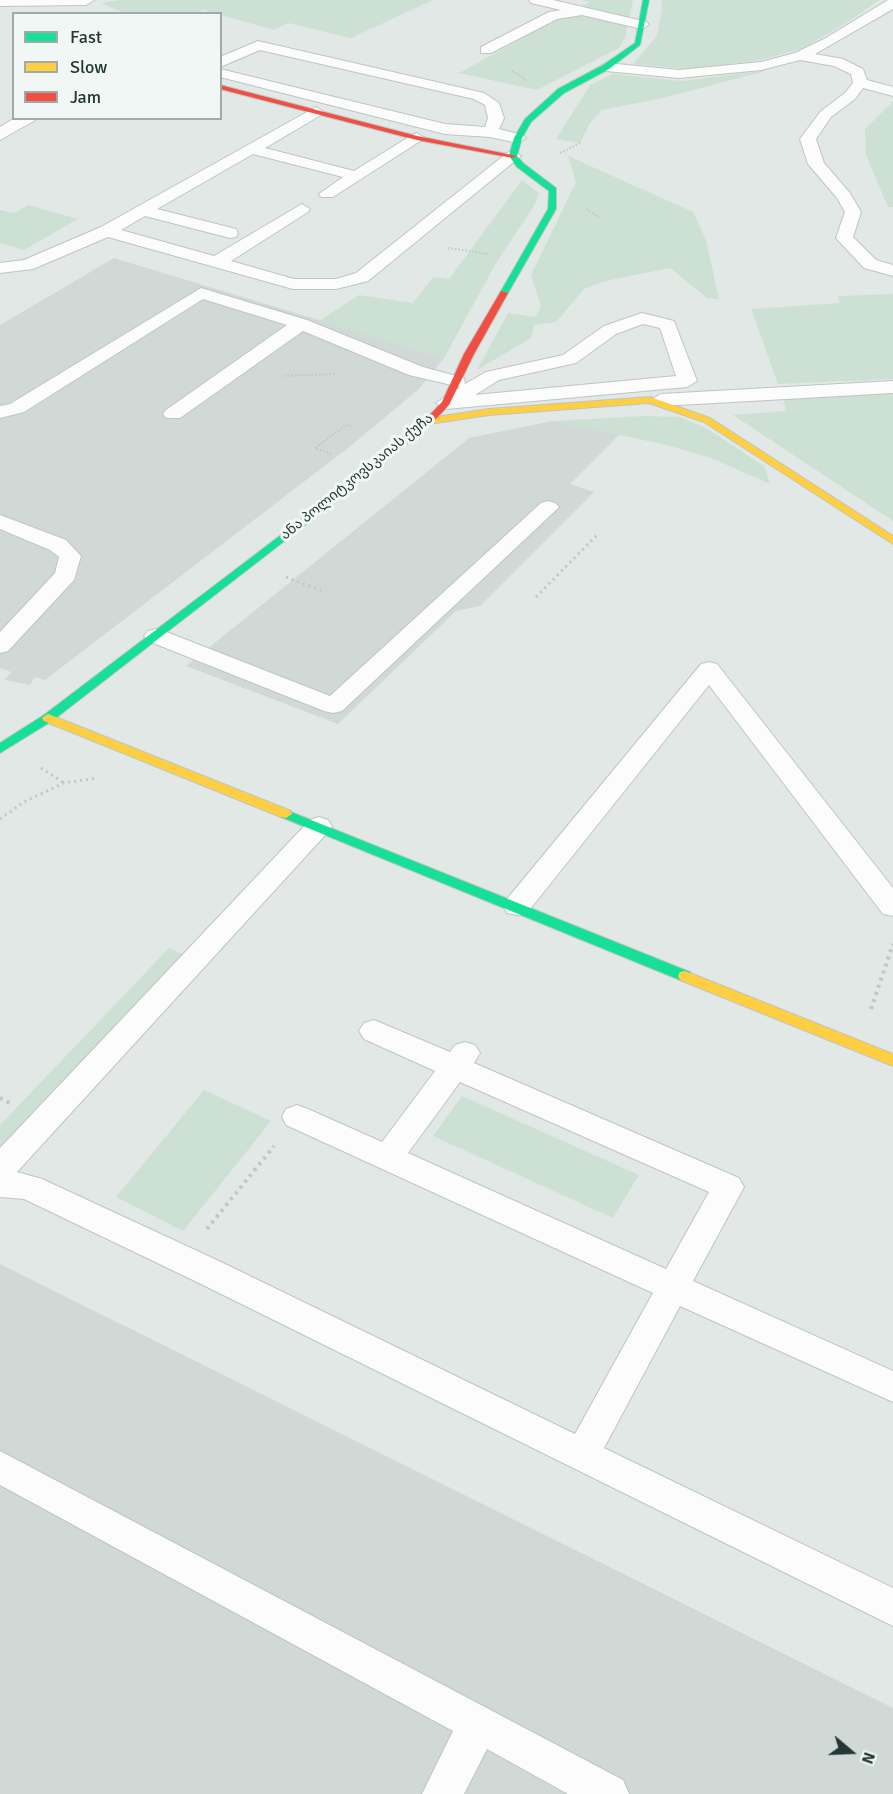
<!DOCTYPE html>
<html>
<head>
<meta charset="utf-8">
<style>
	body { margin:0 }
	#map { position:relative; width:893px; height:1794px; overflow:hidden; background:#e2e8e5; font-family:Signika,sans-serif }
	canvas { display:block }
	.legend { position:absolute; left:12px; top:12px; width:210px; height:108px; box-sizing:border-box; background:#f0f7f4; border:2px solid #9eaba8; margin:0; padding:8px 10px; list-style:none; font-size:18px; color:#233835 }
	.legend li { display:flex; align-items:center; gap:12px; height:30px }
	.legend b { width:30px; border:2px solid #9eaba8 }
	.north { position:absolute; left:821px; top:1722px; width:60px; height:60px; -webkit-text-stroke:4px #f0f7f4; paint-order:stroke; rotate:109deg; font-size:16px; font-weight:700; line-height:24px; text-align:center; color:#233835 }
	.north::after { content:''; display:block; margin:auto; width:21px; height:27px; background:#233835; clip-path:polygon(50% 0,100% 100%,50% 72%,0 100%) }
</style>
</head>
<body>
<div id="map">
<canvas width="893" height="1794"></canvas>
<ul class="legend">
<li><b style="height:8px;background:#16e098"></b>Fast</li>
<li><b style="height:8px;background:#ffcf43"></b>Slow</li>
<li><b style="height:8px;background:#f24e42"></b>Jam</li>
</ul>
<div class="north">N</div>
</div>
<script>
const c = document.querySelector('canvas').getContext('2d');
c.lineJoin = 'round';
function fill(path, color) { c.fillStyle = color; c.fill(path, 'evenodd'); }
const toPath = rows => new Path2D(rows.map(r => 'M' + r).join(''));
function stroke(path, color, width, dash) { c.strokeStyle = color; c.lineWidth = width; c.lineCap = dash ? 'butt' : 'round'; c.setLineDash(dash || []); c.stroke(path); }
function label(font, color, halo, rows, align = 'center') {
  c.font = font + ' Signika,"Noto Sans Georgian",sans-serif'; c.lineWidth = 6; c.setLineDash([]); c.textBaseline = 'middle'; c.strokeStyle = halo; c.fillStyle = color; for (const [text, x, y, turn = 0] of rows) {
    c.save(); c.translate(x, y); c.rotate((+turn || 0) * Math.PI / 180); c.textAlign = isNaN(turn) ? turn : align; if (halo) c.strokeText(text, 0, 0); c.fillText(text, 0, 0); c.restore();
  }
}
fill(toPath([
	[114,258,444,358,418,390,348,448,45,680,35,677,30,685,5,680,11,672,0,668,0,325],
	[552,421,620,434,570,484,594,492,480,606,456,611,338,724,186,666,469,438],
	[0,1264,893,1708,893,1794,0,1794]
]), '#d1d9d6');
fill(toPath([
	[120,0,433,0,351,38,288,23,274,30,204,10,196,14,124,13,101,3],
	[581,0,633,0,625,38,619,48,537,90,459,73,589,2],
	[661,0,879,0,845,24,801,49,756,61,688,69,633,64,657,36,662,8],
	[769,70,663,98,602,110,590,123,580,143,556,139,590,85,613,74,682,81],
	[893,101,893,207,888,207,866,155,865,129],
	[568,156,693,212,706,240,719,299,707,298,670,268,605,281,584,289,556,322,534,325,531,338,477,370,508,313,535,317,541,306,531,275,576,182],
	[522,180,539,193,535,204,495,265,444,358,319,321,359,295,413,303,433,277,449,279],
	[28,205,78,219,24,250,0,243,0,210,14,213],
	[893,294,893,379,778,384,751,309,840,303,838,296],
	[893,393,893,521,733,415,786,411,783,397],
	[644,416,680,417,706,428,764,466,770,484,711,458,667,445,552,421],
	[169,948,189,957,0,1157,0,1125],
	[204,1090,271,1121,183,1231,116,1197],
	[462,1096,639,1175,613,1218,433,1136]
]), '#cde0d4');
const lane = toPath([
	[529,0,553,0,647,22,649,25,642,29,582,15,557,19,491,53,481,53,481,47,549,12,561,10,531,3,529,0],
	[888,0,893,0,893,9,815,54,843,59,863,69,867,80,893,87,893,96,863,88,855,99,831,117,816,139,824,163,850,193,861,212,853,237,876,260,893,265,893,276,864,268,836,238,845,212,837,198,808,164,800,139,821,111,845,93,853,83,851,74,834,66,800,60,761,70,679,78,606,71,599,67,606,63,679,70,761,62,795,53,826,38,888,0],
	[258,41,484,93,499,103,504,118,499,129,523,135,526,138,518,143,490,137,445,134,220,77,220,69,445,124,485,127,488,118,485,105,474,99,260,50,220,67,220,57,258,41],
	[316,107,324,112,321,115,265,148,354,171,412,135,417,133,425,138,333,197,321,197,319,194,343,177,253,154,157,209,236,229,238,233,236,237,230,238,145,216,121,230,214,256,302,204,310,209,308,212,231,261,294,279,336,279,356,273,507,153,513,151,521,156,368,281,336,289,293,289,108,237,33,269,0,273,0,263,24,260,101,227,316,107],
	[201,288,307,320,423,367,464,378,465,384,486,372,563,355,604,326,642,313,674,321,697,381,687,387,446,409,436,403,460,387,409,375,303,331,180,418,166,418,163,414,166,410,287,325,203,299,24,412,0,418,0,406,10,404,201,288],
	[643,324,660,328,676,376,475,395,499,380,576,363,616,334,643,324],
	[893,381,893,393,661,406,651,400,661,394,893,381],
	[548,501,555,503,559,507,555,511,342,711,333,713,324,711,148,641,144,636,148,631,156,629,164,631,330,696,541,503,548,501],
	[0,515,66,540,81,556,74,580,8,651,0,653,0,632,55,573,59,557,50,550,0,529,0,515],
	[709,662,717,664,893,888,893,916,883,914,709,685,527,913,517,915,507,913,503,906,507,899,701,664,709,662],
	[319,817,328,820,332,826,328,832,17,1172,42,1179,221,1262,575,1434,653,1293,286,1125,282,1117,286,1109,297,1105,308,1109,382,1142,435,1071,364,1039,359,1031,364,1023,374,1020,450,1052,455,1045,465,1042,475,1045,480,1053,474,1063,739,1178,744,1187,693,1281,893,1371,893,1402,680,1306,604,1448,893,1588,893,1626,197,1282,24,1199,0,1197,0,1148,310,820,319,817],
	[460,1082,709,1192,666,1269,408,1153,460,1082],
	[0,1451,623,1780,629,1794,568,1794,487,1749,464,1794,422,1794,453,1731,0,1485,0,1451]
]);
const street = toPath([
	[0,0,94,0,86,5,0,6,0,0],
	[15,118,39,118,0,140,0,127,15,118]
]);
const fast = toPath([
	[643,0,649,0,640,45,609,69,564,93,531,122,522,138,517,156,523,163,556,188,556,209,508,293,501,295,500,293,548,209,549,191,517,167,509,156,514,138,525,119,558,89,603,65,635,43,643,0],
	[327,500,331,501,331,505,52,721,0,753,0,743,44,715,327,500],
	[286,810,690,972,692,976,690,980,685,981,680,980,281,817,280,814,281,811,286,810]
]);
const slow = toPath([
	[650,397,710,418,893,536,893,544,704,422,649,403,489,415,429,424,424,421,429,418,489,409,650,397],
	[48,714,291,811,292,814,286,818,281,817,44,721,42,718,48,714],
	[685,971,893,1054,893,1066,680,980,678,976,680,972,685,971]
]);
const jam = toPath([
	[220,85,417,136,517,156,513,158,417,140,220,89,220,85],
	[501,291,508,293,474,354,449,405,432,423,331,505,323,505,323,501,426,419,442,402,464,354,501,291]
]);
stroke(lane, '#bfc5c2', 2);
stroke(street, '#bfc5c2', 2);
stroke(fast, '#bfc5c3', 2);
stroke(slow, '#bfc5c3', 2);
stroke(jam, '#bfc5c3', 2);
stroke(toPath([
	[512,71,526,80],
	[560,153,580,143],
	[586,209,599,217],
	[448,248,488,254],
	[284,376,337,374],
	[331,454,315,448,346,425,351,426]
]), '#c0c8c5', 2, [1.5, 2]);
stroke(toPath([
	[286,577,325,592],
	[536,597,599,533],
	[41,768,64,783],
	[0,819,24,802,64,783,97,778]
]), '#c0c8c5', 3, [2, 4]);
stroke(toPath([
	[871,1009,893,944],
	[0,1098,10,1103],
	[207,1229,274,1146]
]), '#c0c8c5', 4, [3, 4.5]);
fill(lane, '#fbfcfb');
fill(street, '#fbfcfb');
fill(fast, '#16e098');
fill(slow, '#ffcf43');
fill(jam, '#f24e42');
label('14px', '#233835', '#f0f7f4', [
	["ანა პოლიტკოვსკაიას ქუჩა",357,477,-39]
]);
</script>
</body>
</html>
